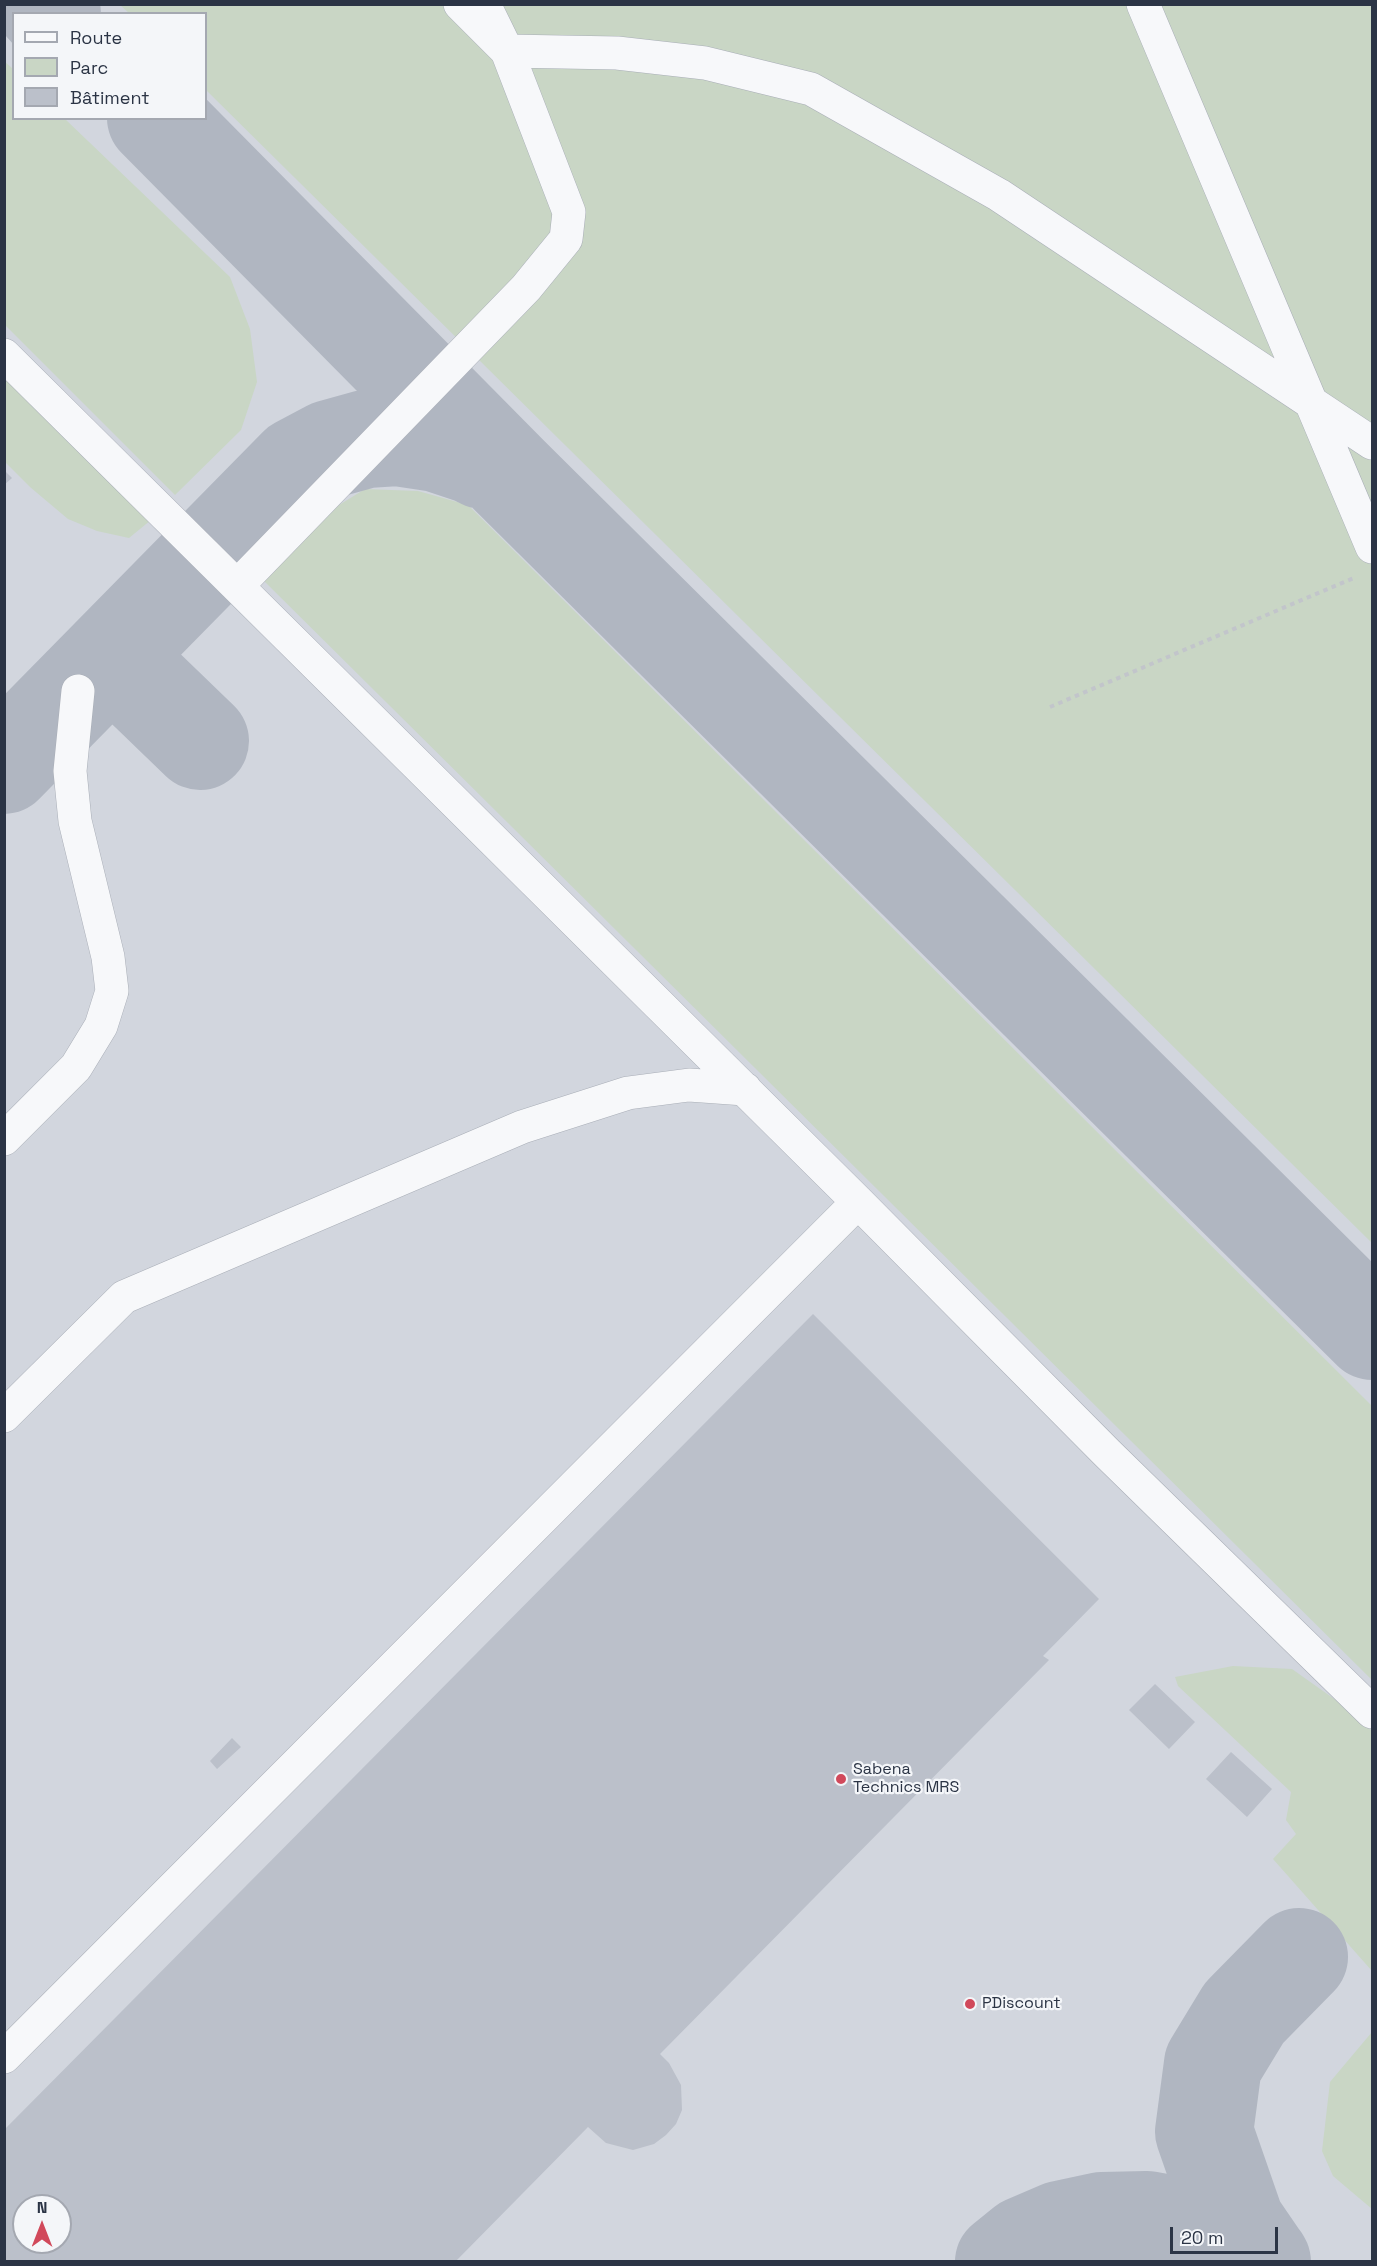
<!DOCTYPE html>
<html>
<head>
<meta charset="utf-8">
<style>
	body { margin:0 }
	#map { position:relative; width:1377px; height:2266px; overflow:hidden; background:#e4e7ec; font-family:"Space Grotesk",sans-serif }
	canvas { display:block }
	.frame { position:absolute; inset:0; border:6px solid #2b3445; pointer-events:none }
	.legend { position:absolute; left:12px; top:12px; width:195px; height:108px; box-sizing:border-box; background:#f4f6f9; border:2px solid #a4a8b1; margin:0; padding:8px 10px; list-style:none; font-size:18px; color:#2b3445 }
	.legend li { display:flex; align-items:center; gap:12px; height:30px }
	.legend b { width:30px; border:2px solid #a4a8b1 }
	.north { position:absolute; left:12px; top:2194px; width:60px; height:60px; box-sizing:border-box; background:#f4f6f9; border:2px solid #a4a8b1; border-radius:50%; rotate:0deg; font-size:16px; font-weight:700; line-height:24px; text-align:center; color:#2b3445 }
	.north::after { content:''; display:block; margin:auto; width:21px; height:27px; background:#d1495b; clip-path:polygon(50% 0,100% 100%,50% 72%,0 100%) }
	.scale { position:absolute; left:1170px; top:2227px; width:108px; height:27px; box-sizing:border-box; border:3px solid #2b3445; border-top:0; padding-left:8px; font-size:18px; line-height:21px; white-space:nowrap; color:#2b3445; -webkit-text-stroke:4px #f4f6f9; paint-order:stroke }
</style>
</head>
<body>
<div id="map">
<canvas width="1377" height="2266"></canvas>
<div class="frame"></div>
<ul class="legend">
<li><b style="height:8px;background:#f7f8fa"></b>Route</li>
<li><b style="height:16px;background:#c9d6c5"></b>Parc</li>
<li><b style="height:16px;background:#bbc0ca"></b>Bâtiment</li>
</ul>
<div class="north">N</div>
<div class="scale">20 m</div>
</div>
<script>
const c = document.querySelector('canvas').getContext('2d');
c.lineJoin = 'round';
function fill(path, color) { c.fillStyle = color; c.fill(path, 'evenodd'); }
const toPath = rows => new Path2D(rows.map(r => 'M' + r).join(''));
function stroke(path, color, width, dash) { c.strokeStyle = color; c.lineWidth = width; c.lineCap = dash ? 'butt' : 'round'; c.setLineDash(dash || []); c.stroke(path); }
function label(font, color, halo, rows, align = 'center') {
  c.font = font + ' "Space Grotesk",sans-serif'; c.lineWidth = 4.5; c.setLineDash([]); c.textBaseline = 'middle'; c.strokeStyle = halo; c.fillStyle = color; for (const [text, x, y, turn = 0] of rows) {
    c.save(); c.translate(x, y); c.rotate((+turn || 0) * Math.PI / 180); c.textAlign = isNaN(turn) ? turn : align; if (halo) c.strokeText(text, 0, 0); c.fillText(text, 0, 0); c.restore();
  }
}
fill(toPath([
	[5,5,1372,5,1372,2261,5,2261],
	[14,14,206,14,206,118,14,118],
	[24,2206,60,2206,60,2242,24,2242]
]), '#d2d6de');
fill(toPath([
	[120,5,1372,5,1372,1243,206,90,206,14,129,13],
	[4,61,13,69,14,118,65,119,230,277,250,329,257,382,241,430,175,495,5,325],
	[4,374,151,520,129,538,97,531,68,519,30,487,5,462],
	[365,489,418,491,468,505,1372,1406,1372,1680,262,579,331,510],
	[1233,1666,1292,1669,1354,1713,1372,1731,1372,1971,1273,1859,1296,1834,1286,1820,1291,1792,1178,1686,1175,1677],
	[1372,2032,1372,2209,1333,2176,1322,2151,1330,2082]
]), '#c9d6c5');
stroke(toPath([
	[43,4,52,14],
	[156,118,510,476,1372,1331],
	[112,656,200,741],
	[4,765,298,466,330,449,366,439,397,437,437,443,473,455,483,460],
	[1004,2262,1025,2245,1060,2230,1102,2221,1147,2220,1191,2228,1226,2241,1261,2260],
	[1262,2262,1236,2224,1204,2132,1213,2064,1244,2013,1299,1957]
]), '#b0b6c1', 98);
fill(toPath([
	[4,470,12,478,4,485],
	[813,1314,1099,1599,1043,1656,1049,1660,660,2054,669,2063,681,2085,682,2110,676,2124,666,2135,654,2144,633,2150,606,2143,588,2127,455,2262,4,2262,4,2130],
	[24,2206,60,2206,60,2242,24,2242],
	[1155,1684,1195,1722,1169,1749,1129,1710],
	[232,1738,241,1747,217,1769,210,1761],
	[1231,1752,1272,1789,1247,1817,1206,1779]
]), '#bbc0ca');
const minor = toPath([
	[484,4,507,51,617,53,705,63,811,89,999,195,1372,443],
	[1143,4,1372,547],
	[4,355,858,1202,1107,1453,1372,1712],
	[238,585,526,288,566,239,569,212,507,51,460,4],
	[4,1139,76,1067,101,1026,112,991,108,957,75,821,70,771,78,691],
	[4,1416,124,1297,522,1127,628,1093,689,1085,745,1089],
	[4,2057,858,1202]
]);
stroke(minor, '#a9aeb7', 34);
stroke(toPath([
	[1050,707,1356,577]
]), '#c2c5cb', 4, [4.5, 4.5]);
stroke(minor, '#f7f8fa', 33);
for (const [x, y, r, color] of [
	[841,1779,6,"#d1495b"],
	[970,2004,6,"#d1495b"]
]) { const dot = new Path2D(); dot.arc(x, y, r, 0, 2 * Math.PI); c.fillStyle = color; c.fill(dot); stroke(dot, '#f4f6f9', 2); }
label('16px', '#2b3445', '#f4f6f9', [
	["Sabena",853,1770],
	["Technics MRS",853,1788],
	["PDiscount",982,2004]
], 'left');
</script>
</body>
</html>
